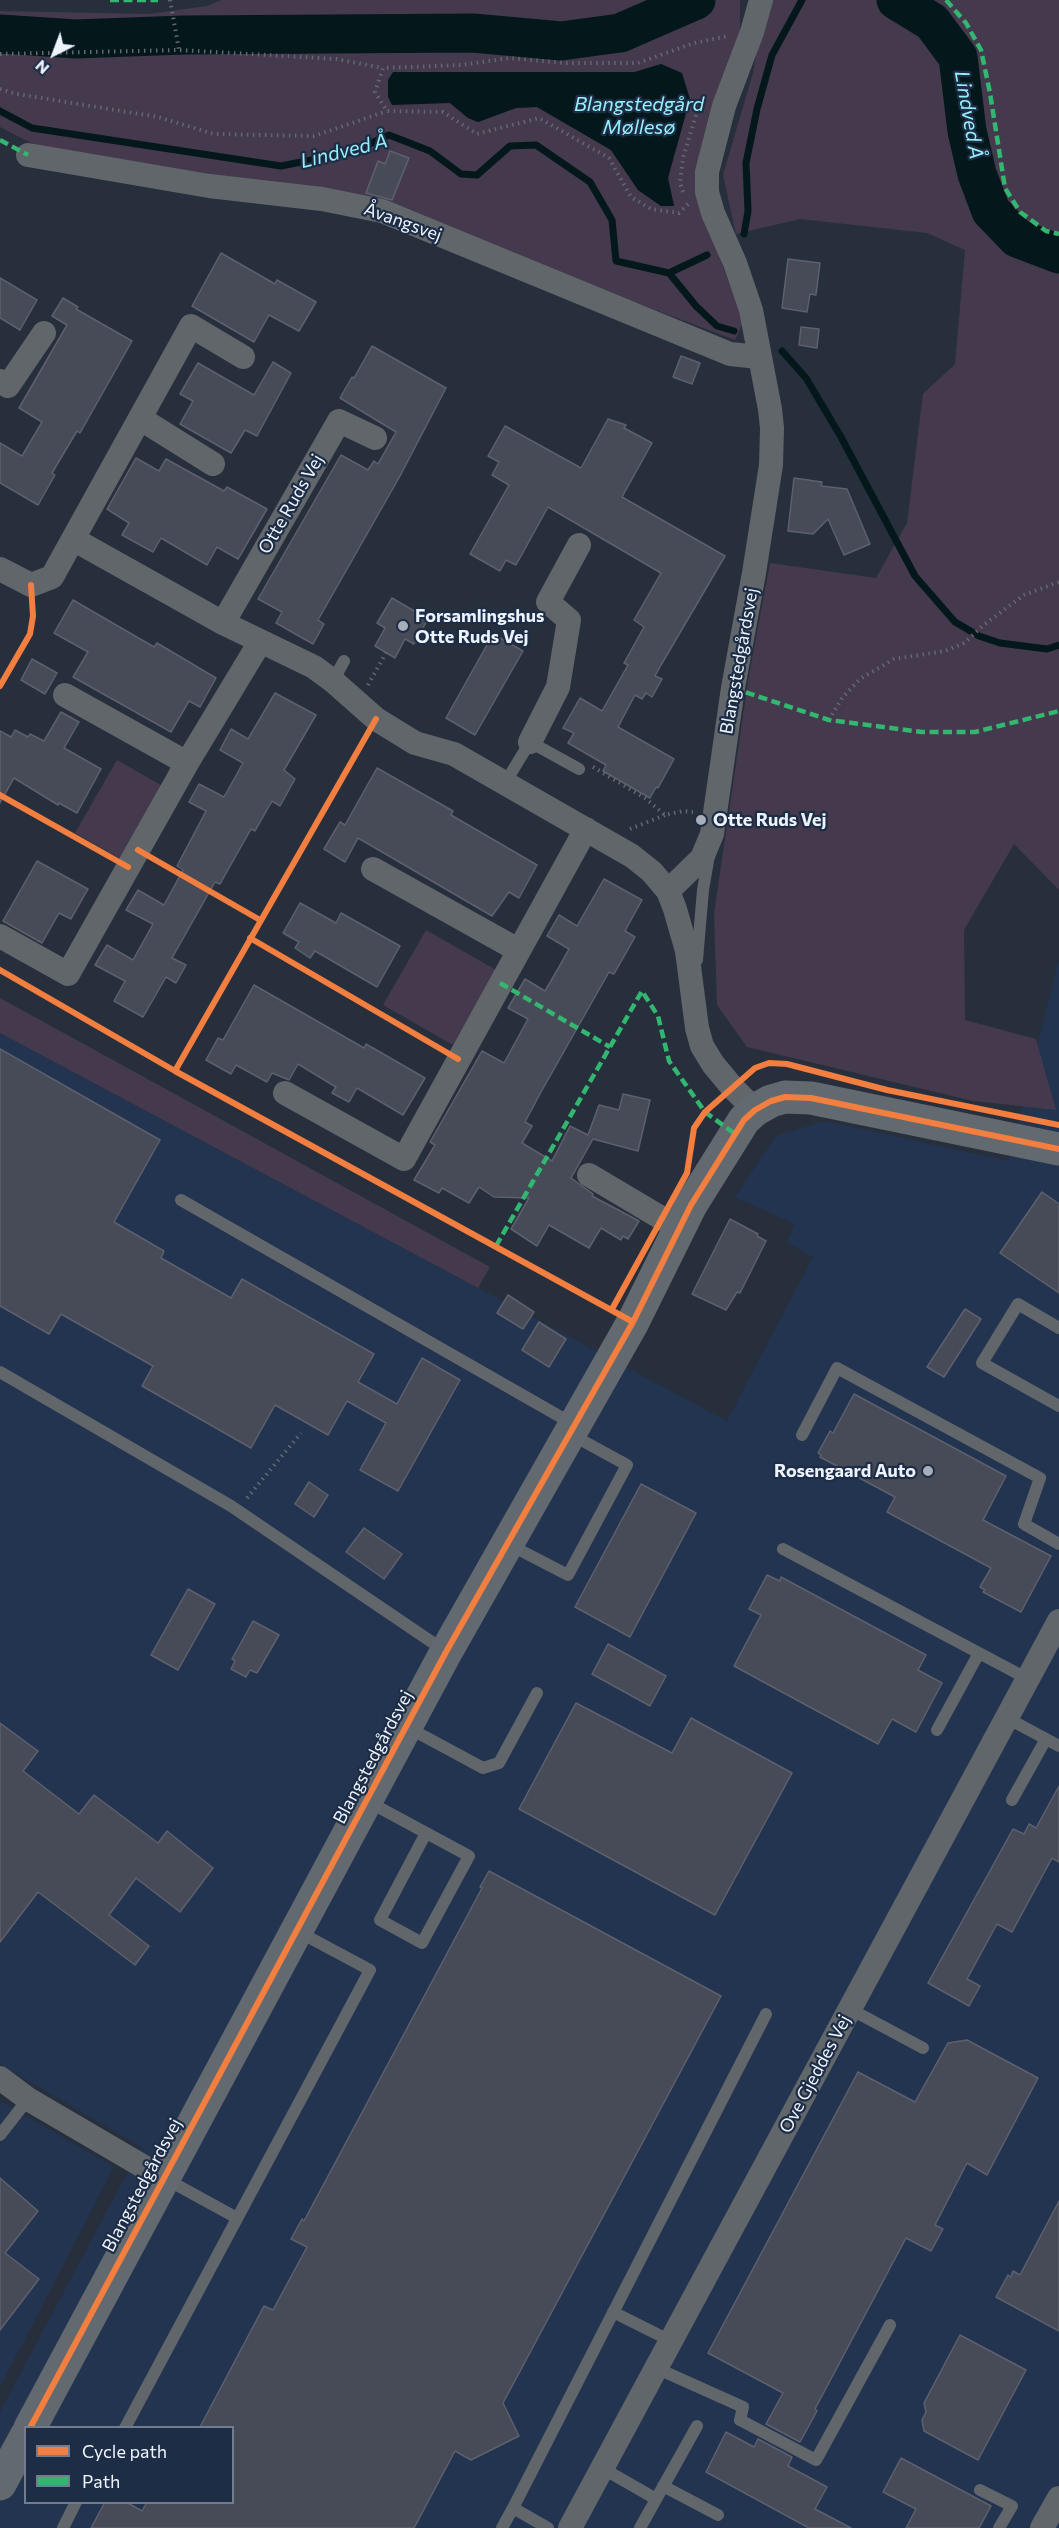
<!DOCTYPE html>
<html>
<head>
<meta charset="utf-8">
<style>
	body { margin:0 }
	#map { position:relative; width:1059px; height:2528px; overflow:hidden; background:#272f3d; font-family:Commissioner,sans-serif }
	canvas { display:block }
	.legend { position:absolute; left:24px; top:2426px; width:210px; height:78px; box-sizing:border-box; background:#1e2d46; border:2px solid #717c8f; margin:0; padding:8px 10px; list-style:none; font-size:18px; color:#edf3fd }
	.legend li { display:flex; align-items:center; gap:12px; height:30px }
	.legend b { width:30px; border:2px solid #717c8f }
	.north { position:absolute; left:24px; top:24px; width:60px; height:60px; -webkit-text-stroke:4px #1e2d46; paint-order:stroke; rotate:222deg; font-size:16px; font-weight:700; line-height:24px; text-align:center; color:#edf3fd }
	.north::after { content:''; display:block; margin:auto; width:21px; height:27px; background:#edf3fd; clip-path:polygon(50% 0,100% 100%,50% 72%,0 100%) }
</style>
</head>
<body>
<div id="map">
<canvas width="1059" height="2528"></canvas>
<ul class="legend">
<li><b style="height:8px;background:#f27e40"></b>Cycle path</li>
<li><b style="height:8px;background:#33b770"></b>Path</li>
</ul>
<div class="north">N</div>
</div>
<script>
const c = document.querySelector('canvas').getContext('2d');
c.lineJoin = 'round';
function fill(path, color) { c.fillStyle = color; c.fill(path, 'evenodd'); }
const toPath = rows => new Path2D(rows.map(r => 'M' + r).join(''));
function stroke(path, color, width, dash) { c.strokeStyle = color; c.lineWidth = width; c.lineCap = dash ? 'butt' : 'round'; c.setLineDash(dash || []); c.stroke(path); }
function label(font, color, halo, rows, align = 'center') {
  c.font = font + ' Commissioner,sans-serif'; c.lineWidth = 4.5; c.setLineDash([]); c.textBaseline = 'middle'; c.strokeStyle = halo; c.fillStyle = color; for (const [text, x, y, turn = 0] of rows) {
    c.save(); c.translate(x, y); c.rotate((+turn || 0) * Math.PI / 180); c.textAlign = isNaN(turn) ? turn : align; if (halo) c.strokeText(text, 0, 0); c.fillText(text, 0, 0); c.restore();
  }
}
fill(toPath([
	[1059,960,1059,2528,0,2528,0,2412,141,2147,0,2064,0,1033,727,1421,813,1257,787,1242,795,1224,735,1197,776,1136,824,1121,1008,1161],
	[26,2428,232,2428,232,2502,26,2502],
	[0,2101,114,2167,0,2387]
]), '#233450');
fill(toPath([
	[222,0,740,0,740,39,696,167,706,220,743,322,735,340,380,206,35,145,0,127,0,11,148,14,207,6],
	[661,64,674,152,668,178,674,206,661,206,638,190,611,150,537,107,516,108,478,122,468,118,450,103,393,72,635,72],
	[766,0,1059,0,1059,890,1014,844,964,930,965,1020,1036,1039,1056,1110,973,1101,747,1047,717,1005,714,914,749,675,770,563,876,578,907,523,923,394,955,364,965,250,927,233,800,219,736,234,723,175,753,73],
	[117,760,166,788,124,861,75,833],
	[426,930,496,970,453,1045,383,1005],
	[0,998,490,1267,478,1288,0,1033]
]), '#45394d');
fill(toPath([
	[661,64,682,73,690,99,668,178,674,206,661,206,638,190,611,150,537,107,516,108,478,122,468,118,450,103,392,105,388,97,388,80,393,72,635,72]
]), '#04181c');
stroke(toPath([
	[0,111,32,128,281,166,352,152,389,135,430,151,461,174,477,175,510,146,536,145,590,182,612,220,616,261,669,273,707,255],
	[744,234,748,211,746,163,757,109,772,55,802,0],
	[669,273,696,306,717,326,734,331],
	[782,351,806,378,841,437,915,576,955,622,979,636,1000,643,1047,649,1059,645]
]), '#04181c', 7);
stroke(toPath([
	[896,0,932,22,958,57,967,131,977,174,991,211,1017,238,1059,254],
	[0,34,76,39,184,35,473,33,561,41,620,33,696,0]
]), '#04181c', 39);
const building = toPath([
	[390,151,409,158,392,200,366,193,378,161,385,164,390,151],
	[221,253,275,284,277,280,316,302,299,331,269,315,254,342,192,306,221,253],
	[788,259,820,263,816,295,810,294,807,312,782,308,788,259],
	[0,278,37,300,20,330,0,318,0,278],
	[63,298,78,307,76,309,132,341,80,433,77,431,52,473,55,475,38,505,0,483,0,443,22,456,42,422,19,408,67,325,52,316,63,298],
	[801,327,819,329,817,348,799,345,801,327],
	[372,346,446,388,400,476,318,620,324,624,313,644,276,623,282,612,258,599,341,455,368,470,374,461,378,464,396,432,340,398,352,377,354,378,372,346],
	[681,356,700,363,692,384,673,377,681,356],
	[273,362,291,373,257,436,245,430,231,453,180,424,193,401,180,394,198,363,254,395,273,362],
	[608,419,626,425,624,428,652,443,622,497,725,556,661,665,655,676,662,679,652,697,646,693,642,699,635,695,618,727,674,759,658,788,656,787,650,798,603,771,606,765,568,743,574,733,563,728,580,698,602,711,628,665,624,663,644,627,634,620,661,573,548,507,516,565,506,560,500,571,470,554,509,485,492,475,499,462,488,456,505,426,581,468,608,419],
	[136,458,159,471,166,459,224,491,227,487,267,509,238,559,217,547,207,565,161,538,153,552,122,535,129,523,107,509,136,458],
	[794,478,822,482,821,486,847,489,870,544,844,555,828,519,813,534,788,531,794,478],
	[392,598,428,619,414,644,405,639,395,658,375,646,385,628,377,623,392,598],
	[73,600,154,647,157,643,216,678,200,707,189,701,171,732,73,677,88,652,54,633,73,600],
	[493,634,523,651,475,735,446,718,493,634],
	[32,659,57,673,45,694,21,680,32,659],
	[275,693,316,715,284,770,295,779,280,806,272,801,255,831,251,829,220,884,215,882,172,958,186,965,176,983,166,977,143,1017,114,1001,125,981,95,965,107,945,133,960,153,924,126,910,138,890,164,905,183,870,177,866,206,811,189,802,199,784,224,797,243,763,220,750,231,729,248,739,275,693],
	[61,712,79,722,64,748,101,769,77,813,59,803,58,805,14,778,0,803,0,731,11,737,15,730,28,737,30,734,44,741,61,712],
	[377,768,453,811,451,815,537,865,519,898,509,892,492,916,358,838,345,862,324,849,340,822,345,825,377,768],
	[37,861,88,889,71,919,59,913,42,943,3,921,37,861],
	[604,879,642,900,625,931,635,937,614,974,609,972,541,1092,525,1122,532,1126,522,1143,552,1161,570,1126,588,1135,599,1105,619,1110,623,1094,650,1100,638,1151,593,1139,571,1178,593,1194,592,1196,639,1221,628,1239,623,1236,621,1240,601,1228,589,1248,549,1225,537,1246,511,1229,529,1198,494,1197,479,1187,469,1203,442,1188,439,1193,414,1180,435,1145,430,1142,482,1051,504,1063,528,1019,508,1008,525,979,545,991,559,967,569,949,547,936,559,915,577,926,604,879],
	[300,903,336,923,341,913,400,946,377,987,315,951,310,958,295,948,299,942,283,933,300,903],
	[254,985,364,1048,366,1044,425,1078,403,1115,357,1088,349,1102,332,1093,336,1087,298,1064,289,1080,272,1073,267,1082,236,1065,231,1074,206,1060,218,1038,223,1040,254,985],
	[0,1049,160,1140,114,1222,164,1251,161,1258,231,1298,242,1279,374,1354,358,1382,397,1404,422,1358,460,1380,398,1491,360,1470,386,1423,347,1401,328,1435,275,1405,251,1448,142,1386,153,1366,61,1314,49,1334,0,1306,0,1049],
	[1042,1192,1059,1204,1059,1293,1000,1253,1042,1192],
	[730,1219,758,1234,757,1236,766,1241,740,1293,737,1292,726,1310,692,1294,730,1219],
	[508,1295,534,1312,523,1329,497,1313,508,1295],
	[965,1309,981,1319,944,1377,927,1367,965,1309],
	[539,1322,566,1339,549,1367,522,1350,539,1322],
	[854,1394,1006,1476,983,1520,1051,1556,1021,1612,983,1592,985,1590,980,1587,991,1568,887,1512,895,1497,820,1457,821,1455,818,1453,830,1431,833,1433,854,1394],
	[309,1482,328,1495,314,1517,295,1504,309,1482],
	[641,1484,696,1513,630,1637,575,1607,641,1484],
	[364,1528,402,1554,384,1579,346,1552,364,1528],
	[767,1575,780,1581,781,1577,926,1655,918,1670,942,1683,916,1732,892,1719,878,1744,734,1666,761,1615,749,1609,767,1575],
	[188,1589,215,1604,178,1670,151,1655,188,1589],
	[253,1621,279,1635,257,1673,250,1670,246,1677,231,1669,235,1661,232,1659,253,1621],
	[608,1644,666,1676,650,1706,592,1674,608,1644],
	[576,1703,672,1753,691,1718,792,1773,715,1915,519,1809,576,1703],
	[0,1723,38,1751,23,1771,79,1814,94,1795,158,1843,167,1831,213,1868,180,1912,136,1878,109,1915,149,1946,135,1965,38,1892,0,1942,0,1723],
	[1059,1786,1059,1862,1052,1858,1012,1932,997,1924,967,1979,980,1986,969,2006,928,1983,1013,1829,1024,1834,1029,1824,1036,1828,1059,1786],
	[489,1871,721,1996,503,2403,519,2436,471,2460,455,2451,414,2528,91,2528,105,2502,126,2502,142,2511,147,2502,232,2502,232,2427,200,2427,264,2306,273,2310,307,2247,291,2239,302,2219,304,2221,482,1888,480,1887,489,1871],
	[967,2040,1038,2078,987,2175,967,2163,935,2225,943,2229,931,2251,906,2238,815,2409,817,2411,800,2442,766,2424,783,2393,708,2353,858,2072,915,2102,948,2043,967,2040],
	[0,2178,38,2211,5,2253,39,2279,0,2330,0,2178],
	[1059,2201,1059,2331,996,2297,1008,2275,1011,2277,1013,2271,1020,2275,1059,2201],
	[960,2335,1026,2370,978,2460,924,2431,922,2420,926,2412,924,2403,960,2335],
	[726,2432,754,2447,758,2439,792,2457,788,2466,827,2487,815,2509,851,2528,809,2528,706,2472,726,2432],
	[901,2458,991,2506,979,2528,906,2528,916,2509,883,2492,901,2458]
]);
fill(building, '#474a57');
stroke(building, '#5d606d', 1.5);
stroke(toPath([
	[170,0,179,50],
	[0,54,179,50,336,59,383,68],
	[0,89,17,94,158,117,214,134,314,136,387,111],
	[683,192,680,183,683,158,697,112],
	[688,204,679,213,651,209,631,197,609,158,539,118,477,134,443,112,387,111,375,92,383,68,462,65,509,58,565,63,638,63,694,43,728,36],
	[368,685,386,653],
	[829,720,842,698,860,679,894,659,945,651,964,643,985,624,1024,595,1059,582],
	[593,767,645,798,665,815,683,811,693,812],
	[630,829,665,815],
	[247,1498,301,1433]
]), '#63696e', 4, [1.5, 4.5]);
stroke(toPath([
	[333,681,344,661],
	[505,783,530,742,579,769],
	[697,960,703,890,709,855],
	[181,1200,573,1424],
	[1059,1328,1018,1304,982,1363,1059,1406],
	[0,1372,231,1506,445,1651],
	[802,1435,837,1368,1040,1478,1024,1524,1059,1544],
	[508,1544,568,1575,627,1465,572,1435],
	[783,1549,1028,1679],
	[1007,1718,1059,1746],
	[407,1727,483,1768,499,1763,537,1693],
	[937,1730,979,1653],
	[1012,1800,1046,1739],
	[367,1801,469,1856,422,1943,380,1920,426,1833],
	[850,2009,923,2048],
	[0,2135,28,2099],
	[164,2178,237,2218],
	[613,2312,671,2341],
	[656,2368,743,2407,740,2420,816,2460,890,2325],
	[125,2428,370,1970,297,1931],
	[602,2468,656,2499],
	[663,2486,718,2515],
	[980,2490,1012,2506,999,2528],
	[63,2528,76,2502],
	[502,2528,513,2508],
	[548,2528,513,2508,766,2014],
	[640,2528,697,2426]
]), '#61666b', 12);
stroke(toPath([
	[28,155,209,186,322,199,382,211,730,354,759,357],
	[0,381,8,386,44,333],
	[141,419,213,464],
	[73,539,191,326,243,357],
	[0,569,31,585,52,577,73,539,223,623,314,667,333,681,376,719,415,743,454,754,632,856,652,872,668,891,675,909,687,951,697,1028,702,1046,713,1064,732,1087,755,1110],
	[223,623,339,421,375,438],
	[65,695,187,763],
	[530,742,558,687,569,620,548,602,579,545],
	[373,869,518,950],
	[668,891,702,858,712,834,733,688,754,573,771,465,772,428,770,409,751,310,735,263,713,213,707,192,707,172,724,106,752,32,761,0],
	[0,936,68,974,187,763,260,642],
	[285,1093,404,1159,586,829],
	[589,1175,680,1229],
	[0,2078,28,2099,163,2178],
	[570,2528,1059,1621],
	[1042,2528,1059,2498]
]), '#61666b', 24);
stroke(toPath([
	[30,2428,446,1652,633,1322,691,1205,744,1120,755,1110,771,1101,785,1097,811,1098,1059,1149],
	[0,2484,26,2436]
]), '#62696f', 33);
stroke(toPath([
	[110,0,158,0],
	[946,0,966,23,981,50,990,93,1005,188,1020,212,1046,231,1059,234],
	[0,140,28,155],
	[733,688,829,720,922,732,975,732,1059,711],
	[500,983,610,1047],
	[496,1246,642,991,658,1016,669,1061,705,1112,735,1134]
]), '#33b770', 4.5, [9, 4.5]);
stroke(toPath([
	[0,686,30,634,33,616,31,585],
	[0,795,128,867],
	[138,850,260,920],
	[250,938,458,1059],
	[0,970,175,1071,633,1322],
	[175,1071,376,719],
	[612,1309,687,1173,694,1128,705,1112,755,1068,769,1063,787,1064,887,1090,1059,1125],
	[30,2428,446,1652,633,1322,691,1205,744,1120,755,1110,771,1101,785,1097,811,1098,1059,1149]
]), '#f27e40', 6);
for (const [x, y, r, color] of [
	[403,626,6,"#a8aeba"],
	[701,820,6,"#a8aeba"],
	[928,1471,6,"#a8aeba"]
]) { const dot = new Path2D(); dot.arc(x, y, r, 0, 2 * Math.PI); c.fillStyle = color; c.fill(dot); stroke(dot, '#1e2d46', 2); }
label('18px', '#edf3fd', '#1e2d46', [
	["Åvangsvej",403,222,20],
	["Otte Ruds Vej",291,504,-60],
	["Blangstedgårdsvej",739,661,-80],
	["Blangstedgårdsvej",373,1757,-62],
	["Ove Gjeddes Vej",815,2074,-62],
	["Blangstedgårdsvej",142,2185,-62]
]);
label('bold 18px', '#edf3fd', '#1e2d46', [
	["Forsamlingshus",415,616],
	["Otte Ruds Vej",415,637],
	["Otte Ruds Vej",713,820],
	["Rosengaard Auto",916,1471,"right"]
], 'left');
label('italic 20px', '#95f0f9', '#1e2d46', [
	["Blangstedgård",639,104],
	["Møllesø",639,127],
	["Lindved Å",969,115,80],
	["Lindved Å",344,151,-14]
]);
</script>
</body>
</html>
